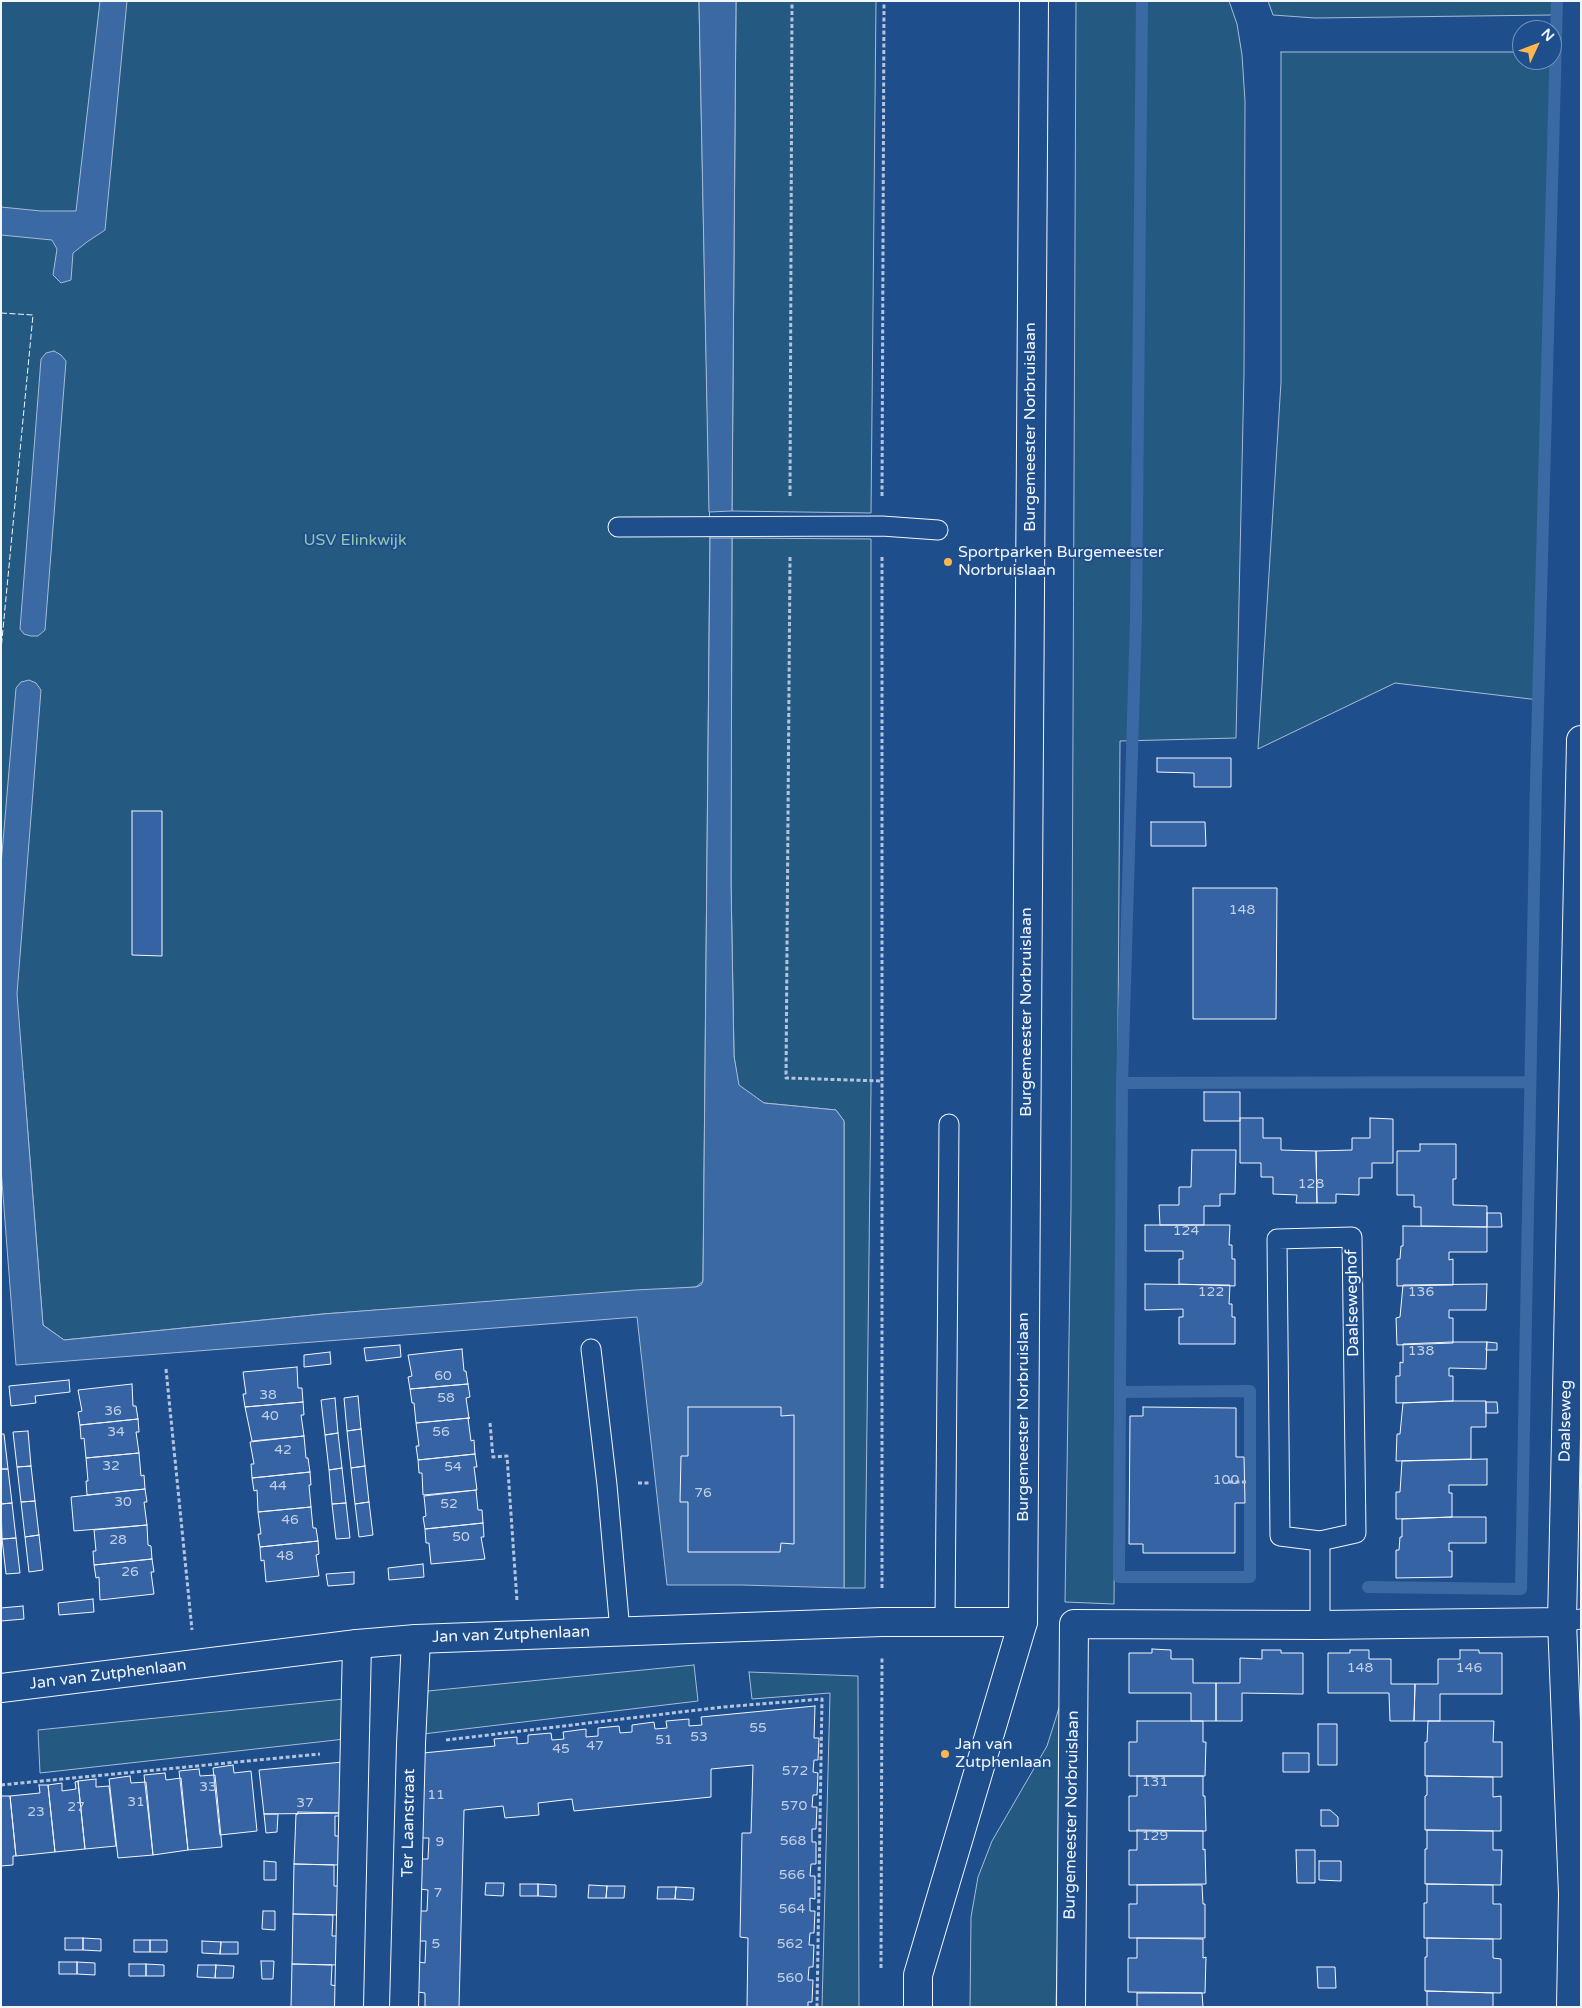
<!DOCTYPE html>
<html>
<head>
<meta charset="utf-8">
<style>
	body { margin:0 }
	#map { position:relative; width:1582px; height:2008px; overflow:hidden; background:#1f4e8c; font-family:"Varela Round",sans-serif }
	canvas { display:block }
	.frame { position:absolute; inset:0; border:2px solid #f2f6ff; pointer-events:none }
	.north { position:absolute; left:1512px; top:20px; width:50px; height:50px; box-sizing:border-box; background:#1f4e8c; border:1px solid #7391ba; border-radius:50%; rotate:47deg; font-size:14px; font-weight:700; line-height:20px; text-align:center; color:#f2f6ff }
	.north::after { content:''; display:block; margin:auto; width:18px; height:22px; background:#ffb74d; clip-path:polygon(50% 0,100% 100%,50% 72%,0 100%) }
</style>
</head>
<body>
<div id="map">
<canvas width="1582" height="2008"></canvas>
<div class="frame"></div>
<div class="north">N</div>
</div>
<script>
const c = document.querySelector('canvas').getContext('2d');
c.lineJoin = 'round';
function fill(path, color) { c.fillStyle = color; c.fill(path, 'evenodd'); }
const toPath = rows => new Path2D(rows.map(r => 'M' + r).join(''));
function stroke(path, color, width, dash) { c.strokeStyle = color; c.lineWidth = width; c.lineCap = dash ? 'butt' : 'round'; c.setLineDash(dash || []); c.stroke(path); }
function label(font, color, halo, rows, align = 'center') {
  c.font = font + ' "Varela Round",sans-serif'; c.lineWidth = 4; c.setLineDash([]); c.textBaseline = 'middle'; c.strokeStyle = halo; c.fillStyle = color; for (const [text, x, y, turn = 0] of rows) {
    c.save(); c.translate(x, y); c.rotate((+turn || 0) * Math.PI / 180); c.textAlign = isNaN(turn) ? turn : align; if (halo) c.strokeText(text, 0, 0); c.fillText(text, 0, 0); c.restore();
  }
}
const green = toPath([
	[1,1,699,1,710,538,703,1281,696,1287,323,1314,64,1340,43,1325,23,1071,1,1070,1,1],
	[736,1,876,1,871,513,732,511,736,1],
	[1076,1,1229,1,1237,24,1242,55,1245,101,1244,374,1236,738,1120,741,1114,1604,1065,1602,1071,1207,1076,1],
	[1268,1,1552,1,1552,15,1315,18,1273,15,1268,1],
	[1281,52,1522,52,1522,60,1552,60,1552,52,1554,52,1555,111,1542,515,1539,700,1395,683,1258,749,1281,382,1281,52],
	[732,538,871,539,871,1090,865,1588,844,1588,844,1121,836,1110,764,1103,738,1085,734,1056,731,882,732,538],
	[694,1665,698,1701,423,1734,428,1691,694,1665],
	[749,1672,858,1676,859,2007,822,2007,830,1693,752,1699,749,1672],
	[344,1699,345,1739,40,1773,38,1730,344,1699],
	[1059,1708,1063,1719,1056,2007,970,2007,971,1917,978,1877,992,1841,1047,1746,1059,1708]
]);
fill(green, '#245a82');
stroke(green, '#a8bbd7', 1);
const water = toPath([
	[100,1,127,1,105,230,87,242,73,253,71,280,61,283,53,275,57,249,52,240,1,235,1,207,41,211,76,211,100,1],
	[699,1,736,1,732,511,709,512,699,1],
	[54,351,61,355,66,361,45,630,38,636,31,636,24,634,20,629,41,359,46,353,54,351],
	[710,538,732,538,731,882,734,1056,739,1085,764,1103,836,1110,844,1121,844,1588,742,1585,667,1585,637,1317,16,1365,1,1169,1,865,16,688,21,682,29,680,36,683,41,690,17,994,43,1325,64,1340,323,1314,635,1290,696,1287,701,1285,703,1281,710,538]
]);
fill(water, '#3b69a3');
stroke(water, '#a8bbd7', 1);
stroke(toPath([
	[1122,1083,1529,1082],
	[1120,1392,1250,1391,1250,1577,1119,1577,1120,1392,1122,1083,1136,619,1142,1],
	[1368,1587,1521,1589,1536,780,1557,1]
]), '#3b69a3', 12);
const building = toPath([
	[1157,758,1231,758,1231,787,1194,787,1194,773,1157,772,1157,758],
	[132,811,162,811,162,956,132,955,132,811],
	[1151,822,1205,822,1206,846,1151,846,1151,822],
	[1193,888,1277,888,1276,1019,1193,1019,1193,888],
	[1204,1092,1240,1092,1240,1121,1204,1121,1204,1092],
	[1240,1118,1263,1118,1263,1138,1281,1138,1281,1150,1316,1151,1317,1203,1296,1203,1297,1195,1273,1194,1273,1177,1261,1177,1261,1163,1240,1163,1240,1118],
	[1370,1118,1393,1119,1393,1163,1372,1163,1372,1178,1359,1178,1359,1195,1336,1194,1336,1203,1317,1203,1316,1151,1352,1150,1352,1138,1370,1138,1370,1118],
	[1420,1144,1456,1144,1456,1179,1453,1179,1453,1205,1487,1206,1487,1227,1421,1226,1421,1207,1414,1207,1414,1195,1397,1195,1397,1151,1420,1151,1420,1144],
	[1192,1150,1236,1150,1235,1194,1220,1194,1220,1206,1204,1206,1204,1225,1160,1225,1159,1205,1179,1205,1179,1187,1191,1187,1192,1150],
	[1487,1213,1501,1213,1502,1227,1487,1227,1487,1213],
	[1145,1225,1230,1225,1229,1245,1232,1245,1232,1259,1235,1259,1235,1286,1179,1284,1179,1259,1183,1259,1183,1251,1145,1251,1145,1225],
	[1403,1226,1487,1227,1487,1252,1449,1252,1449,1260,1453,1259,1453,1285,1397,1286,1397,1259,1400,1259,1401,1246,1403,1246,1403,1226],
	[1145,1284,1230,1285,1229,1304,1232,1304,1232,1317,1235,1317,1235,1344,1179,1344,1179,1317,1183,1317,1183,1309,1145,1310,1145,1284],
	[1487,1284,1486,1310,1449,1310,1449,1318,1453,1318,1453,1343,1397,1345,1396,1318,1400,1317,1403,1285,1487,1284],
	[1453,1342,1487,1342,1486,1369,1449,1368,1449,1376,1453,1376,1453,1401,1396,1403,1396,1376,1400,1376,1400,1362,1403,1363,1403,1344,1453,1342],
	[1487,1342,1497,1343,1497,1350,1486,1350,1487,1342],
	[400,1345,401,1357,366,1361,364,1348,400,1345],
	[462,1349,464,1371,466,1371,468,1384,410,1389,408,1377,412,1376,408,1355,462,1349],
	[330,1352,331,1364,304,1367,304,1355,330,1352],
	[297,1367,298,1388,302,1388,303,1402,245,1407,243,1394,246,1394,243,1372,297,1367],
	[69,1380,70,1392,35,1396,36,1403,11,1406,9,1386,69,1380],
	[132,1384,133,1406,136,1406,138,1419,80,1425,78,1412,82,1411,78,1390,132,1384],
	[468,1384,470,1397,466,1398,469,1418,416,1423,414,1403,412,1403,410,1389,468,1384],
	[358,1396,361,1429,347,1431,344,1398,358,1396],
	[335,1398,338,1433,325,1435,321,1400,335,1398],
	[1453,1401,1486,1401,1486,1427,1471,1427,1471,1459,1396,1461,1397,1434,1400,1434,1403,1403,1453,1401],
	[303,1402,304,1415,301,1415,304,1436,252,1441,245,1407,303,1402],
	[1486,1402,1497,1402,1498,1413,1486,1413,1486,1402],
	[688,1407,781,1407,781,1416,794,1415,794,1544,781,1543,780,1552,688,1552,688,1502,680,1502,681,1456,688,1456,688,1407],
	[1143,1407,1236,1408,1236,1457,1244,1457,1245,1503,1235,1503,1235,1553,1143,1553,1143,1544,1129,1544,1130,1416,1143,1416,1143,1407],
	[468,1418,471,1441,474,1440,475,1454,418,1460,416,1446,419,1446,416,1423,470,1418,468,1418],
	[138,1419,139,1432,136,1432,139,1453,86,1458,84,1438,81,1439,80,1425,138,1419],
	[361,1429,365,1466,351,1468,347,1431,361,1429],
	[28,1431,31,1466,17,1467,13,1432,28,1431],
	[338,1433,342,1468,329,1470,325,1435,338,1433],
	[1,1434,4,1434,8,1469,1,1469,1,1434],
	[304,1436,306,1458,308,1458,310,1472,252,1478,251,1464,254,1464,250,1442,304,1436],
	[139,1453,141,1476,144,1475,145,1489,87,1495,86,1481,88,1481,86,1458,139,1453],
	[475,1454,477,1467,474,1467,477,1490,423,1495,422,1473,419,1473,418,1460,475,1454],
	[1487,1459,1487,1485,1449,1485,1449,1493,1452,1493,1452,1517,1396,1519,1396,1492,1400,1492,1402,1461,1487,1459],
	[31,1466,35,1501,21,1502,17,1467,31,1466],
	[365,1466,369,1502,355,1504,351,1468,365,1466],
	[342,1468,346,1503,332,1504,329,1470,342,1468],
	[1,1469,8,1469,12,1503,1,1504,1,1469],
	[310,1472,311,1485,309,1485,311,1507,258,1512,258,1511,257,1490,254,1491,252,1478,310,1472],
	[145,1489,147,1502,144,1502,147,1525,74,1531,71,1497,145,1489],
	[476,1490,478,1510,482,1510,483,1523,425,1529,423,1517,426,1516,424,1496,476,1490],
	[35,1501,39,1535,25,1537,21,1502,35,1501],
	[369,1502,373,1535,359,1537,355,1504,369,1502],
	[12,1503,16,1538,2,1539,1,1504,12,1503],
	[346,1503,350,1538,336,1539,332,1504,346,1503],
	[311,1507,313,1528,316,1528,318,1541,260,1547,258,1534,261,1534,258,1512,311,1507],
	[1452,1517,1486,1517,1486,1543,1449,1543,1449,1551,1452,1551,1452,1577,1396,1578,1396,1550,1399,1550,1400,1537,1402,1537,1402,1519,1452,1517],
	[483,1523,484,1537,481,1537,485,1559,431,1564,429,1543,426,1543,425,1529,483,1523],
	[147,1525,148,1545,151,1546,152,1559,94,1565,93,1551,96,1551,94,1530,147,1525],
	[39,1535,43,1570,29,1572,25,1537,39,1535],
	[16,1538,20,1573,6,1574,2,1539,16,1538],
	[318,1541,319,1554,316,1555,319,1576,266,1582,264,1560,261,1561,260,1547,318,1541],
	[152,1559,154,1572,151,1572,154,1594,100,1600,99,1577,96,1578,94,1565,152,1559],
	[423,1564,424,1577,389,1580,388,1568,423,1564],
	[354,1572,354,1584,328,1586,326,1574,354,1572],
	[93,1599,94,1612,59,1615,58,1603,93,1599],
	[23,1606,24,1619,1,1621,1,1608,23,1606],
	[1152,1649,1171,1650,1171,1659,1193,1659,1193,1683,1216,1683,1216,1721,1191,1721,1191,1693,1129,1693,1129,1653,1152,1653,1152,1649],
	[1262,1650,1281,1650,1281,1653,1303,1653,1303,1694,1242,1693,1242,1721,1216,1721,1216,1683,1240,1683,1240,1658,1262,1659,1262,1650],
	[1350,1650,1369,1650,1369,1659,1391,1659,1391,1684,1415,1684,1414,1721,1390,1721,1389,1693,1328,1693,1328,1653,1350,1653,1350,1650],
	[1460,1650,1479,1650,1479,1653,1502,1653,1502,1694,1440,1694,1440,1721,1414,1721,1415,1684,1438,1684,1438,1659,1460,1659,1460,1650],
	[815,1706,814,1738,819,1738,818,1760,814,1760,813,1772,818,1773,817,1795,813,1795,812,1807,817,1807,816,1829,812,1829,812,1842,816,1842,816,1864,811,1864,810,1876,815,1876,815,1899,810,1898,810,1911,815,1911,814,1933,810,1933,809,1945,814,1945,813,1967,809,1967,808,1980,813,1980,812,2002,808,2002,808,2007,747,2007,748,1938,740,1937,742,1833,751,1833,753,1765,711,1769,711,1797,574,1811,572,1799,538,1803,539,1815,505,1818,503,1806,464,1810,459,2007,425,2007,425,1993,418,1992,419,1962,425,1963,426,1941,419,1941,420,1911,427,1911,428,1890,420,1889,421,1859,428,1859,429,1838,421,1838,423,1753,495,1746,494,1739,517,1737,517,1744,528,1743,528,1735,551,1733,552,1740,564,1739,563,1732,586,1729,586,1737,598,1736,598,1728,619,1726,620,1733,632,1732,632,1725,654,1722,655,1729,667,1728,666,1721,689,1719,689,1726,702,1725,701,1717,815,1706],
	[1137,1721,1203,1721,1203,1742,1206,1742,1205,1776,1129,1776,1129,1742,1137,1742,1137,1721],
	[1428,1721,1494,1721,1493,1742,1502,1742,1502,1777,1425,1776,1425,1742,1427,1742,1428,1721],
	[1318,1724,1337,1724,1337,1765,1318,1765,1318,1724],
	[1283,1753,1309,1753,1309,1772,1283,1772,1283,1753],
	[343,1762,343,1813,264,1814,259,1770,343,1762],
	[233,1765,234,1773,251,1771,257,1831,220,1835,213,1768,233,1765],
	[199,1769,200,1776,215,1775,222,1847,188,1850,179,1771,199,1769],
	[165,1773,166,1780,181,1778,188,1850,153,1855,144,1775,165,1773],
	[130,1776,131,1783,146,1782,153,1855,118,1858,109,1779,130,1776],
	[1137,1776,1203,1776,1203,1796,1205,1796,1206,1831,1129,1831,1129,1796,1137,1796,1137,1776],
	[1427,1776,1493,1777,1493,1797,1501,1796,1501,1831,1425,1830,1425,1796,1427,1795,1427,1776],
	[96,1779,96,1787,109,1786,116,1846,85,1849,78,1781,96,1779],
	[78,1781,85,1849,55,1852,48,1785,62,1783,62,1791,76,1789,75,1782,78,1781],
	[39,1785,48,1785,55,1852,16,1856,10,1796,40,1793,39,1785],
	[1,1796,10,1796,16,1856,13,1856,13,1865,1,1866,1,1796],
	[1321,1810,1330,1810,1338,1817,1338,1826,1321,1826,1321,1810],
	[298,1812,343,1813,342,1816,335,1816,335,1836,342,1836,341,1865,294,1864,296,1814,297,1815,298,1812],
	[264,1814,278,1814,277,1832,266,1833,264,1814],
	[1137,1830,1203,1831,1203,1850,1205,1849,1206,1884,1129,1885,1129,1850,1137,1850,1137,1830],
	[1427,1830,1493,1831,1493,1850,1502,1850,1501,1885,1425,1884,1425,1849,1427,1849,1427,1830],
	[1296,1850,1315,1850,1315,1883,1297,1883,1296,1850],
	[264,1861,276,1862,276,1880,264,1880,264,1861],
	[1319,1861,1341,1861,1341,1881,1319,1880,1319,1861],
	[294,1864,334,1865,334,1886,341,1886,340,1915,293,1914,294,1864],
	[486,1883,504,1883,503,1896,485,1895,486,1883],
	[520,1884,538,1884,538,1896,520,1896,520,1884],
	[538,1884,556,1885,556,1897,538,1896,538,1884],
	[1427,1884,1493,1885,1493,1904,1501,1904,1501,1939,1424,1938,1424,1903,1427,1903,1427,1884],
	[589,1885,607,1886,606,1898,588,1898,589,1885],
	[1137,1885,1202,1885,1203,1904,1205,1904,1205,1938,1129,1938,1129,1904,1137,1904,1137,1885],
	[607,1886,625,1886,624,1898,606,1898,607,1886],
	[658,1887,676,1887,675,1899,657,1899,658,1887],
	[676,1887,694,1888,693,1900,675,1899,676,1887],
	[263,1911,275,1911,275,1930,262,1929,263,1911],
	[293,1914,333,1915,332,1936,340,1936,339,1965,292,1964,293,1914],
	[65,1938,83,1938,83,1950,65,1950,65,1938],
	[83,1938,101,1939,101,1951,83,1950,83,1938],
	[1137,1938,1203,1939,1203,1958,1206,1957,1205,1993,1128,1992,1128,1958,1137,1958,1137,1938],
	[1427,1938,1493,1939,1493,1958,1501,1959,1501,1993,1425,1991,1425,1957,1427,1957,1427,1938],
	[134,1940,150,1940,150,1952,134,1952,134,1940],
	[150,1940,167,1940,167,1952,150,1952,150,1940],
	[202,1941,221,1942,220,1954,202,1953,202,1941],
	[221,1942,238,1942,238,1954,220,1954,221,1942],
	[261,1961,274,1961,273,1979,262,1979,261,1961],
	[59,1962,77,1962,77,1974,59,1974,59,1962],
	[77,1962,95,1963,95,1975,77,1974,77,1962],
	[129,1964,146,1964,146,1976,129,1976,129,1964],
	[146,1964,164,1965,164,1976,146,1976,146,1964],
	[292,1964,332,1965,331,1985,338,1986,338,2007,291,2007,292,1964],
	[198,1965,216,1965,215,1978,197,1977,198,1965],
	[216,1965,234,1966,233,1978,215,1978,216,1965],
	[1317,1967,1335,1967,1336,1988,1318,1988,1317,1967],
	[1427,1991,1493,1993,1493,2007,1427,2007,1427,1991],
	[1137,1993,1202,1993,1203,2007,1137,2007,1137,1993]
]);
fill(building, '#3563a3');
stroke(building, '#f2f6ff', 1);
const service = toPath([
	[618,527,882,526,938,530],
	[591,1349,607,1485,620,1631],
	[1320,1541,1356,1533,1352,1237,1277,1239,1280,1536,1320,1541,1320,1625],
	[945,1622,949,1124],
	[1562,1622,1581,1619]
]);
const pedestrian = toPath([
	[349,2007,357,1644],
	[404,2007,411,1744,416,1639]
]);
const minor = toPath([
	[1,1688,357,1644,416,1639,882,1622,1023,1622],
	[1071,2007,1074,1624,1320,1625,1562,1622],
	[1571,2007,1573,1894,1562,1622,1581,740]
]);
const secondary = toPath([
	[918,2007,918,1975,1023,1622,1034,1]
]);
stroke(service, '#f2f6ff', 21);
stroke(pedestrian, '#f2f6ff', 30);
stroke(minor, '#f2f6ff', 30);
stroke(secondary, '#f2f6ff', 30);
stroke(toPath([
	[790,496,792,1],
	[882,496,884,1],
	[790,557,786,1078,882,1081],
	[166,1369,192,1630],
	[490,1423,493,1457,507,1456,517,1601],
	[1229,1482,1248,1482],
	[638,1483,650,1483],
	[882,1588,882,557],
	[446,1740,723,1707,822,1699,817,2007],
	[1,1785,320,1754],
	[881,1968,882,1657]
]), '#b3c4dc', 3, [4, 2.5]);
stroke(service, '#1f4e8c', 19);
stroke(pedestrian, '#1f4e8c', 28);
stroke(minor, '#1f4e8c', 28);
stroke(secondary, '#1f4e8c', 28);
stroke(toPath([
	[1,313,33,315,1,650]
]), '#f2f6ff', 1, [6, 2.5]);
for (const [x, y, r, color] of [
	[948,562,5,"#ffb74d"],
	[945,1754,5,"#ffb74d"]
]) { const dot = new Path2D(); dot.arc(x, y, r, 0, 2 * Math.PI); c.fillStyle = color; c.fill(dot); stroke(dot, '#1f4e8c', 2); }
label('14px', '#c3d1e8', null, [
	["148",1242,910],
	["128",1311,1184],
	["124",1186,1231],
	["122",1211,1292],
	["136",1421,1292],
	["138",1421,1351],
	["60",443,1376],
	["38",268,1395],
	["58",446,1398],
	["36",113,1411],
	["40",270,1416],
	["34",116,1432],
	["56",441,1432],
	["42",283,1450],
	["32",111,1466],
	["54",453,1467],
	["100",1226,1480],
	["44",278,1486],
	["76",703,1493],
	["30",123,1502],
	["52",449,1504],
	["46",290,1520],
	["50",461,1537],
	["28",118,1540],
	["48",285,1556],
	["26",130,1572],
	["148",1360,1668],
	["146",1469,1668],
	["55",758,1728],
	["53",699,1737],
	["51",664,1740],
	["47",595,1746],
	["45",561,1749],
	["572",795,1771],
	["131",1155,1782],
	["33",208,1787],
	["11",436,1795],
	["31",136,1802],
	["37",305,1803],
	["570",794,1806],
	["27",76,1807],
	["23",36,1812],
	["129",1155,1836],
	["568",793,1841],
	["9",440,1842],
	["566",792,1875],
	["7",438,1893],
	["564",792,1909],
	["5",436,1944],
	["562",790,1944],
	["560",790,1978]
]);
label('16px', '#f2f6ff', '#1f4e8c', [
	["Burgemeester Norbruislaan",1031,427,-90],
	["Burgemeester Norbruislaan",1027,1012,-90],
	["Daalseweghof",1353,1303,-91],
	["Burgemeester Norbruislaan",1024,1417,-90],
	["Daalseweg",1566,1421,-89],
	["Jan van Zutphenlaan",511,1635,-2],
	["Jan van Zutphenlaan",108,1675,-7],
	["Burgemeester Norbruislaan",1072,1815,-89],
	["Ter Laanstraat",409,1823,-89]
]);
label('16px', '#97c8a6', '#1f4e8c', [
	["USV Elinkwijk",355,541]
]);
label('16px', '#f2f6ff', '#1f4e8c', [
	["Sportparken Burgemeester",958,553],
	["Norbruislaan",958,571],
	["Jan van",955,1745],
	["Zutphenlaan",955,1763]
], 'left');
</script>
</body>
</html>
